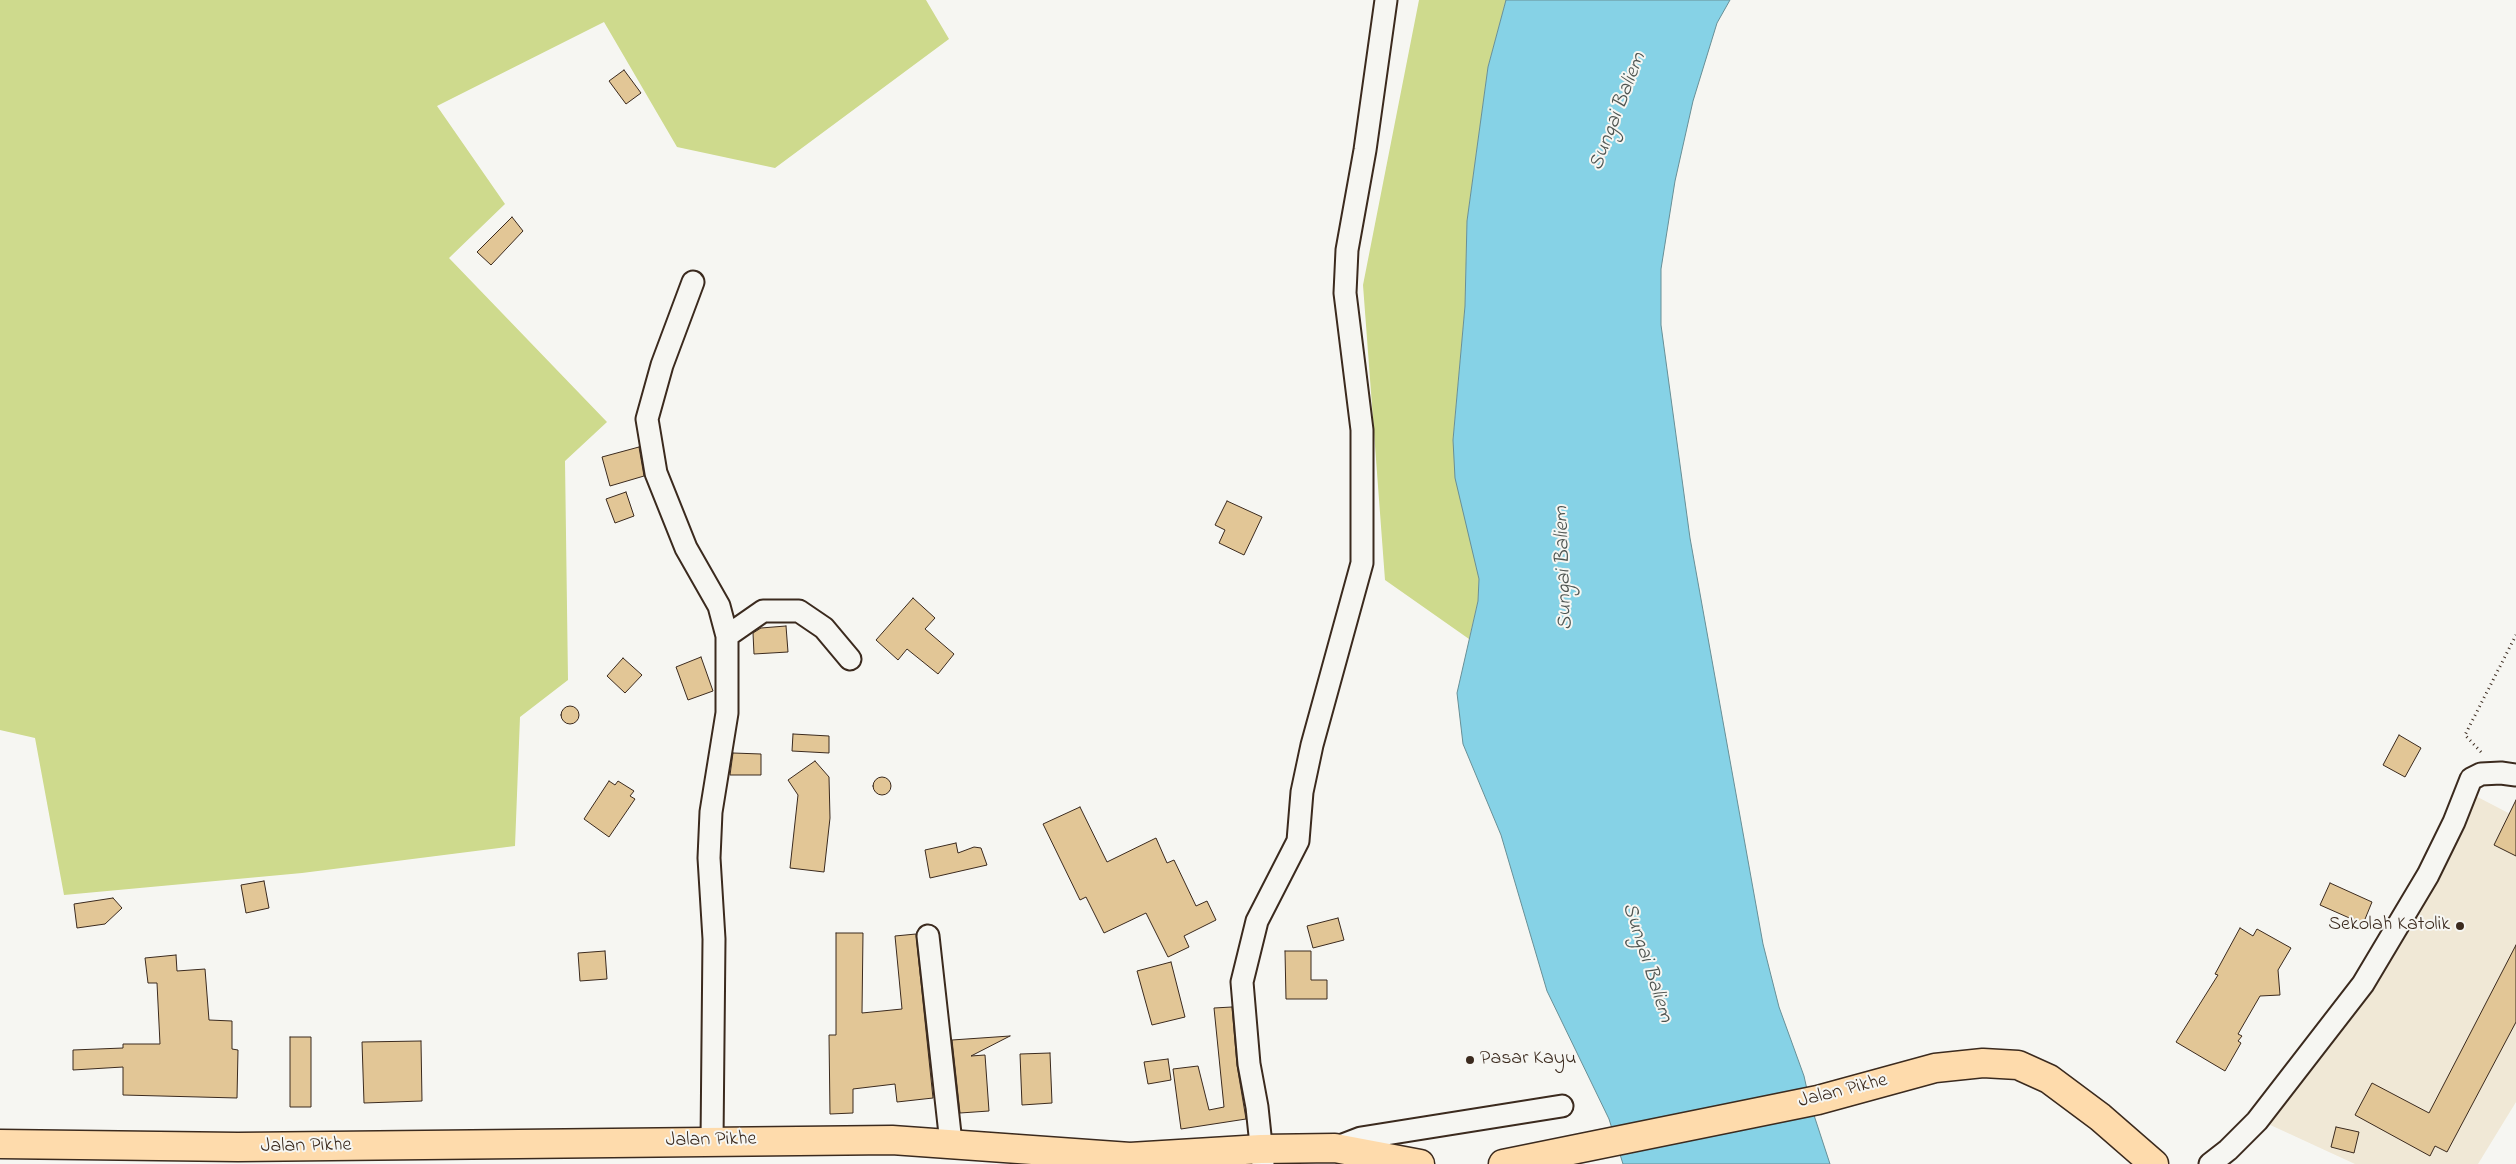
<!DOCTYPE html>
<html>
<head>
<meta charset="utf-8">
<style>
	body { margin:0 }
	canvas { display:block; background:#f6f6f2 }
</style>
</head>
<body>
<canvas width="2516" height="1164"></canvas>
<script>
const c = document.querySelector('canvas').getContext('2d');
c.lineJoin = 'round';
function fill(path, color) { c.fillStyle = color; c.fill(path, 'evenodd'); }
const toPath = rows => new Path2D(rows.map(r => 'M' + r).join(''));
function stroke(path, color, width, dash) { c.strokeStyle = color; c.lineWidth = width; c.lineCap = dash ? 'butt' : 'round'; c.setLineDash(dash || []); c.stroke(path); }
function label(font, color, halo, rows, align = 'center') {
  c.font = font + ' "Indie Flower",sans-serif'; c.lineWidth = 4; c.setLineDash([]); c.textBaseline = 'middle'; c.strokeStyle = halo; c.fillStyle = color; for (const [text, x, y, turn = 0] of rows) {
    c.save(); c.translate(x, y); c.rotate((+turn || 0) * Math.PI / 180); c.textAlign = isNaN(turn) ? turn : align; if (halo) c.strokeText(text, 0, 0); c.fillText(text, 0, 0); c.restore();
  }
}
fill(toPath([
	[2468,792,2516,817,2516,1102,2478,1164,2355,1164,2266,1123]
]), '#f0e8d6');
fill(toPath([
	[0,0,926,0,949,39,775,168,677,147,604,22,437,106,505,204,449,258,607,422,565,461,568,680,520,717,515,846,302,873,64,895,35,738,0,730],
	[1419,0,1506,0,1488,67,1467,221,1465,306,1453,440,1479,579,1478,601,1469,639,1385,580,1363,285]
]), '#ceda8d');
const water = toPath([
	[1506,0,1730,0,1717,23,1693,101,1675,181,1661,269,1661,325,1690,538,1763,944,1779,1007,1804,1076,1810,1103,1830,1164,1623,1164,1609,1119,1547,991,1501,835,1463,744,1457,693,1478,601,1479,579,1455,478,1453,440,1465,306,1467,221,1488,67,1506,0]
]);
fill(water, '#86d2e6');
stroke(water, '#688f96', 1);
const building = toPath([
	[624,70,641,93,626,104,609,81,624,70],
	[512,217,523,231,491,265,477,252,512,217],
	[639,447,644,476,610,486,602,457,639,447],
	[626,492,634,516,615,523,606,499,626,492],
	[1227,501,1262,517,1244,555,1219,543,1225,530,1215,525,1227,501],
	[913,598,935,618,925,629,954,654,938,674,907,649,898,660,876,640,913,598],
	[786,626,788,652,754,654,753,633,761,628,786,626],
	[701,657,713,691,688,700,676,667,701,657],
	[623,658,642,675,625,693,607,676,623,658],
	'561 715a9 9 0 1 1 18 0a9 9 0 1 1-18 0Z',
	[793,734,829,736,829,753,792,751,793,734],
	[2399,735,2421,748,2405,777,2383,765,2399,735],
	[733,753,761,754,761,775,730,775,733,753],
	[815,761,829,777,830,818,824,872,790,868,798,795,788,780,815,761],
	'873 786a9 9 0 1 1 18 0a9 9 0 1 1-18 0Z',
	[609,781,615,785,618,781,634,791,630,796,635,799,609,837,584,819,609,781],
	[2516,800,2516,856,2494,845,2516,800],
	[1080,807,1107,862,1156,838,1167,863,1174,860,1196,906,1207,901,1216,920,1184,936,1189,947,1168,957,1146,913,1104,933,1086,897,1080,900,1043,824,1080,807],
	[956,843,958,853,974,847,981,848,987,865,930,878,925,850,956,843],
	[264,881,269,908,246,913,241,885,264,881],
	[2330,883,2372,902,2363,924,2320,905,2330,883],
	[113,898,122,908,105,924,77,928,74,904,113,898],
	[1338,918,1344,940,1313,948,1307,926,1338,918],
	[2240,928,2253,936,2257,929,2291,948,2278,970,2280,995,2260,996,2238,1034,2242,1036,2238,1041,2241,1043,2225,1071,2176,1042,2218,975,2215,974,2240,928],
	[836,933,863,933,862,1013,902,1009,895,936,916,934,933,1098,897,1102,895,1084,853,1089,853,1113,830,1114,829,1035,836,1035,836,933],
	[2516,945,2516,1022,2447,1152,2435,1146,2430,1156,2355,1115,2372,1083,2429,1113,2516,945],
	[605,951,607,979,580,981,578,953,605,951],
	[1285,951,1311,951,1311,980,1327,980,1327,999,1286,999,1285,951],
	[176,955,177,971,205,969,209,1020,232,1021,232,1049,238,1050,237,1098,123,1095,123,1067,73,1070,73,1050,123,1048,123,1044,160,1044,157,983,148,983,145,958,176,955],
	[1171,962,1185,1017,1152,1025,1137,971,1171,962],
	[1232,1007,1237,1065,1246,1119,1181,1129,1173,1069,1198,1066,1209,1110,1224,1107,1214,1008,1232,1007],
	[1010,1036,971,1056,985,1055,989,1111,960,1113,952,1040,1010,1036],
	[290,1037,311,1037,311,1107,290,1107,290,1037],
	[421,1041,422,1101,364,1103,362,1042,421,1041],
	[1050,1053,1052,1103,1022,1105,1020,1054,1050,1053],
	[1168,1059,1171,1080,1148,1084,1144,1062,1168,1059],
	[2336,1127,2359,1132,2354,1153,2331,1147,2336,1127]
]);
fill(building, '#e2c696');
stroke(building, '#3b2a1e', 1);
const minor = toPath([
	[693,282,662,365,647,419,656,473,686,548,719,606,727,636,727,713,711,812,709,858,714,939,712,1141],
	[727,636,763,611,799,611,824,628,850,659],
	[928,936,951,1143],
	[1335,1148,1361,1138,1562,1106],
	[1263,1164,1257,1107,1249,1064,1242,982,1257,921,1298,841,1302,792,1312,745,1362,563,1362,430,1345,293,1347,250,1365,150,1386,0],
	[2210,1164,2228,1150,2257,1121,2363,984,2428,875,2454,822,2471,779,2481,774,2501,773,2516,775]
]);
const highway = toPath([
	[0,1144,238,1147,892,1140,1130,1157,1261,1149,1335,1148,1420,1164],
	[1503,1164,1818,1100,1935,1068,1983,1063,2018,1065,2049,1079,2100,1117,2154,1164]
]);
stroke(minor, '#3b2a1e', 25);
stroke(highway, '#3b2a1e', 31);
stroke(toPath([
	[2481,752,2465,735,2516,635]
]), '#3b2a1e', 3, [1, 4]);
stroke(minor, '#f6f6f2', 21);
stroke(highway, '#fedbac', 28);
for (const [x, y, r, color] of [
	[2460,926,5,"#3b2a1e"],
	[1470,1060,5,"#3b2a1e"]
]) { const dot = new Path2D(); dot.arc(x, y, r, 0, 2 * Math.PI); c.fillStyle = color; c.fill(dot); stroke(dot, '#f6f6f2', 2); }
label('20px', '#3b2a1e', '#f6f6f2', [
	["Sekolah Katolik",2450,926],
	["Pasar Kayu",1480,1060,"left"]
], 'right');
label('20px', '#3b2a1e', '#f6f6f2', [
	["Jalan Pikhe",1843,1092,-14],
	["Jalan Pikhe",711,1141,-1],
	["Jalan Pikhe",306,1147,-1]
]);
label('italic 21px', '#4e5450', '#f6f6f2', [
	["Sungai Baliem",1619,112,-69],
	["Sungai Baliem",1565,568,-92],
	["Sungai Baliem",1646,963,72]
]);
</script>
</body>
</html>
